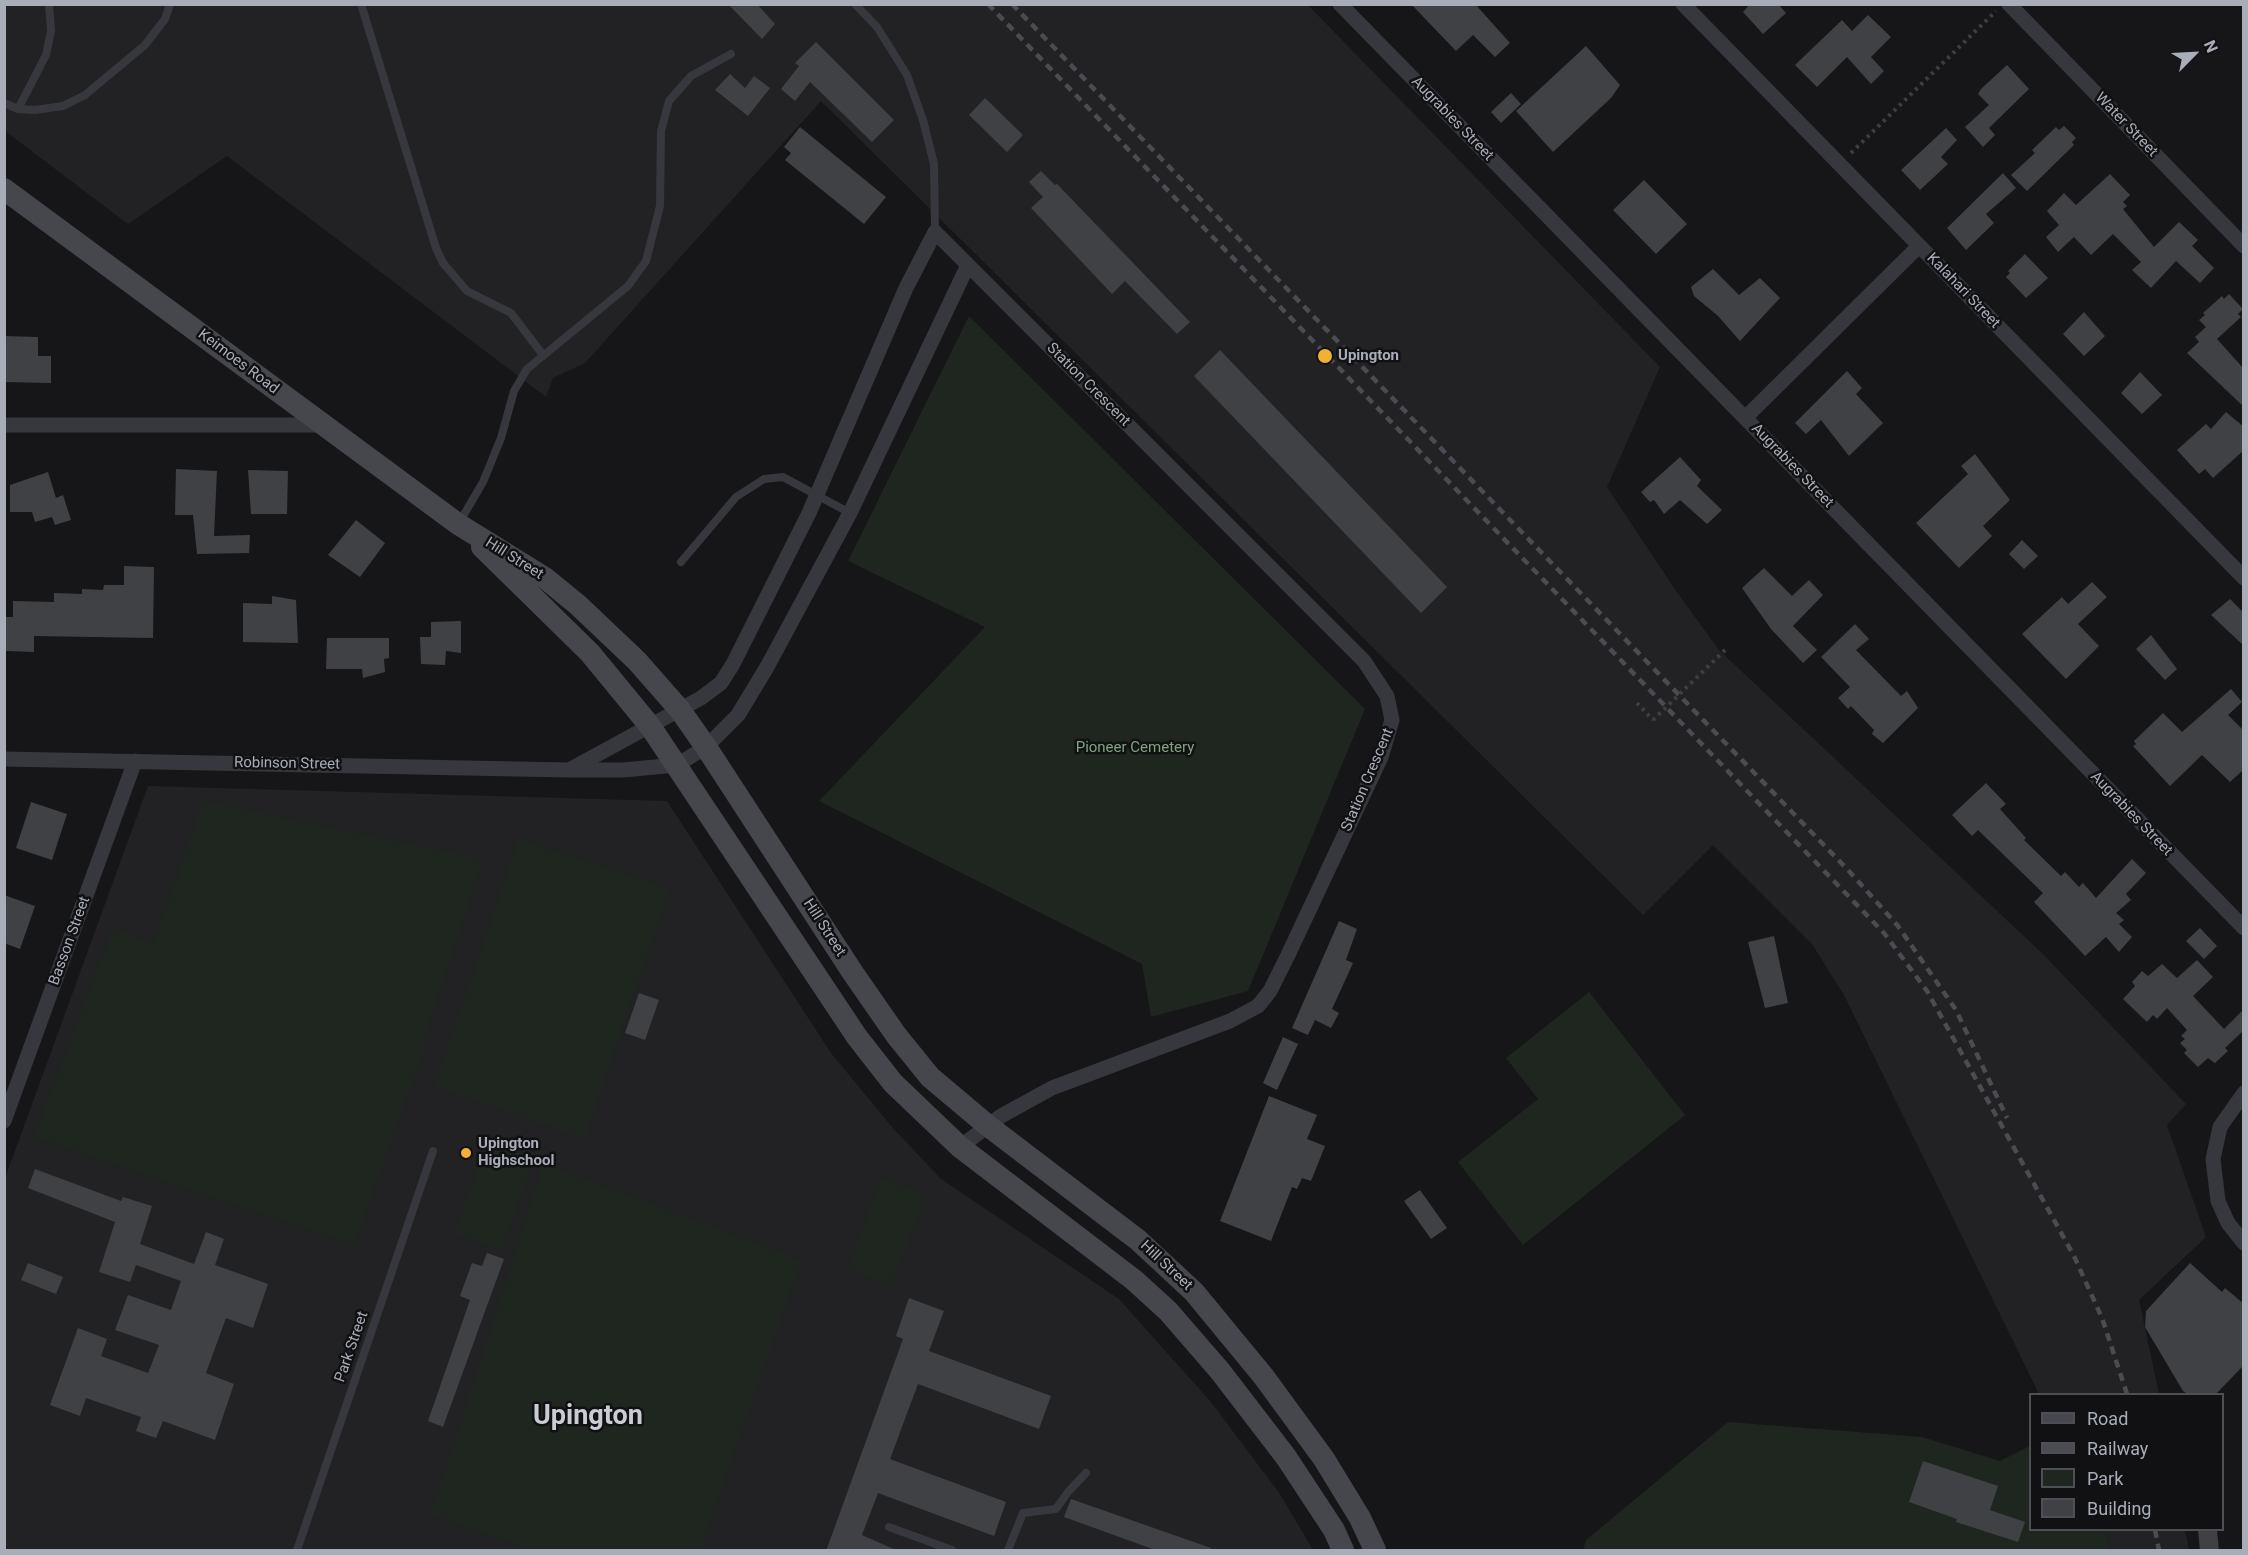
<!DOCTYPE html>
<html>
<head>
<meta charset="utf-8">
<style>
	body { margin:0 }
	#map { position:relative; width:2248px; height:1555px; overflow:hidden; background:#161618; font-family:Roboto,sans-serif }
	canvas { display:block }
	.frame { position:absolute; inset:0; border:6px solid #a8adb8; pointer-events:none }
	.legend { position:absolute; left:2029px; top:1393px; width:195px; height:138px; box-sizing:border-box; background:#111113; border:2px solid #4d4f55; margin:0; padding:8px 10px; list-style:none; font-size:18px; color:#a8adb8 }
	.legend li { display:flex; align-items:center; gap:12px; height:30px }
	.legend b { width:30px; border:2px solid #4d4f55 }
	.north { position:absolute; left:2164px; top:24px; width:60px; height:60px; -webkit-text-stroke:4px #111113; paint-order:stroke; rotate:66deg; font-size:16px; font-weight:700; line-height:24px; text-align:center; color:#a8adb8 }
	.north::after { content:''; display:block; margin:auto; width:21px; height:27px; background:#a8adb8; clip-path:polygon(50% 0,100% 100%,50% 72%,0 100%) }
</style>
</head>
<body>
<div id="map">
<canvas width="2248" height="1555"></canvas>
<div class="frame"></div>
<ul class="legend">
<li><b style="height:8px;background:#45474d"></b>Road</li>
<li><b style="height:8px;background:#4a4c52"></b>Railway</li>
<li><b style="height:16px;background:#1e261f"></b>Park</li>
<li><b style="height:16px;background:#404145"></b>Building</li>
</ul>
<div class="north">N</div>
</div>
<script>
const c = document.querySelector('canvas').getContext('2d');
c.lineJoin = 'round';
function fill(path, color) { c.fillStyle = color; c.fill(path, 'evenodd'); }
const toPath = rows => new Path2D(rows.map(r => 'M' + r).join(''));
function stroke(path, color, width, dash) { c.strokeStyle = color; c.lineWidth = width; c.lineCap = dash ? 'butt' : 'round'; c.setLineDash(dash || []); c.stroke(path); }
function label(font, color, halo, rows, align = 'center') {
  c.font = font + ' Roboto,sans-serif'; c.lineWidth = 5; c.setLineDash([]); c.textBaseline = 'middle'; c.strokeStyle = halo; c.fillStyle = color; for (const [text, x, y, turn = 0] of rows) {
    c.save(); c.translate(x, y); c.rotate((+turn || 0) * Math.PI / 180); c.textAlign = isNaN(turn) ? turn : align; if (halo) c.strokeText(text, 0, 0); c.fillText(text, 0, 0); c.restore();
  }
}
fill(toPath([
	[4,5,1308,5,1660,367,1607,487,1676,591,1719,650,2044,955,2186,1104,2167,1125,2206,1237,2139,1300,2159,1394,2039,1394,1844,995,1812,944,1713,845,1643,915,821,101,585,363,553,378,546,397,227,156,128,224,5,131],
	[148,786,667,801,831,1053,893,1128,941,1179,1119,1299,1211,1402,1280,1494,1313,1550,5,1550,4,1181],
	[2105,1530,2185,1530,2189,1550,2111,1550]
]), '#222225');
fill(toPath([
	[969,316,1365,709,1248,991,1151,1017,1142,964,819,801,985,627,848,561],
	[203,801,483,859,422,1046,425,1048,354,1245,34,1137,113,928,154,943],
	[519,839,670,889,585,1139,434,1087],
	[1589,992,1685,1115,1523,1245,1458,1162,1538,1099,1506,1058],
	[488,1141,535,1158,501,1251,454,1233],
	[544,1163,802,1260,700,1550,529,1550,431,1514],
	[882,1178,926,1195,891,1286,847,1268],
	[1728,1422,1922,1437,2000,1461,2030,1446,2030,1530,2105,1530,2111,1550,1583,1550,1586,1540]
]), '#1e261f');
fill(toPath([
	[728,4,757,4,775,24,762,39],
	[1411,4,1475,4,1510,43,1495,57,1473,35,1456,51],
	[1750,4,1778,4,1786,13,1763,34,1743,12],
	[1868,15,1891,37,1871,57,1884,71,1871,84,1847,57,1817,87,1795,65,1842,20,1852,31],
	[816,42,894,120,872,142,810,82,795,101,781,89,799,66,795,63],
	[1586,46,1620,85,1611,98,1553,152,1516,111],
	[2007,65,2029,89,1989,128,1995,135,1983,147,1965,127,1989,105,1978,94,1981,89],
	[730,74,745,88,754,76,770,88,748,116,715,90],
	[1511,93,1521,104,1501,123,1491,112],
	[985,98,1023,135,1007,152,969,115],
	[2064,126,2076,138,2072,142,2074,145,2027,191,2011,175,2035,153,2032,150,2056,127,2059,130],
	[800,127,886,197,864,224,785,160,791,153,784,147],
	[1946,128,1957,140,1941,157,1948,164,1920,190,1901,170],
	[1041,171,1055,185,1057,184,1190,322,1177,334,1125,281,1112,294,1031,208,1043,197,1029,182],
	[2003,173,2016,188,1986,214,1994,223,1966,250,1947,228],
	[2110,174,2130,195,2123,202,2127,206,2123,209,2154,247,2179,222,2198,240,2192,246,2214,268,2200,283,2176,261,2151,288,2132,270,2141,262,2113,234,2091,255,2074,237,2058,252,2046,237,2059,225,2047,211,2064,193,2076,205],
	[1644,180,1687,224,1656,254,1613,210],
	[2025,254,2048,278,2026,298,2006,277,2010,273,2008,271],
	[1713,269,1739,295,1760,278,1780,298,1740,341,1718,316,1694,296,1691,287],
	[2229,294,2243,309,2238,314,2241,317,2217,339,2244,369,2244,407,2187,353,2199,342,2195,337,2206,327,2199,320,2205,315,2203,313,2222,296,2224,299],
	[2084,312,2105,336,2084,356,2063,334],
	[4,336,38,337,38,356,51,356,51,383,4,382],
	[1220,350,1447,587,1421,613,1194,376],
	[1847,371,1862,388,1856,394,1883,423,1849,456,1821,420,1806,434,1795,423],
	[2140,372,2162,395,2142,414,2121,393],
	[2226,412,2244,427,2244,450,2213,478,2205,469,2199,474,2177,450,2206,424,2211,429],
	[1975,454,2010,500,1983,526,1992,536,1959,568,1916,523,1968,474,1961,466],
	[1680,457,1701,480,1697,486,1722,510,1707,524,1680,500,1664,514,1654,500,1650,502,1641,492],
	[176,469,217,471,214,536,250,535,249,553,197,554,193,515,175,515],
	[248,470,288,471,287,514,251,514],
	[48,472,56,498,63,495,71,520,55,525,52,517,35,522,32,512,10,512,10,485],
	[356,520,385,543,360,577,328,555],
	[2022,540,2038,556,2024,569,2009,554],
	[124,566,154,567,153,638,34,636,34,652,6,651,5,617,13,617,13,601,54,602,54,593,82,594,82,589,103,590,104,585,124,585],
	[1764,568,1792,596,1809,580,1823,595,1793,626,1817,650,1803,663,1771,629,1742,588],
	[2092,582,2107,597,2078,624,2099,646,2066,679,2022,634,2062,597,2068,604],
	[272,596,296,600,298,643,243,642,243,603,272,604],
	[2230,599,2244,613,2244,646,2211,615],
	[461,621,461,653,446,651,445,665,421,664,420,637,431,637,431,622],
	[1855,624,1869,639,1856,650,1901,696,1907,691,1918,708,1883,743,1872,734,1874,730,1851,706,1848,709,1838,698,1850,687,1821,657],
	[2151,635,2177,669,2165,680,2136,649],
	[327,638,389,638,389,658,384,659,385,672,363,678,362,669,326,669],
	[2231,689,2242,702,2228,715,2244,731,2242,771,2230,782,2202,755,2170,786,2133,746,2136,744,2134,741,2163,713,2182,732],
	[1986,783,2006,804,2000,809,2026,838,2024,840,2061,876,2065,872,2079,887,2083,883,2096,898,2132,859,2146,873,2126,894,2131,900,2116,913,2124,920,2119,924,2132,937,2119,952,2106,937,2085,956,2034,902,2043,893,1978,830,1972,836,1952,815],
	[31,802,67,814,52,860,16,848],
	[4,895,35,906,20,949,4,943],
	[1339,921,1357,929,1346,960,1353,963,1332,1009,1339,1013,1331,1028,1315,1020,1308,1035,1292,1028],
	[2200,928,2217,946,2204,959,2186,941],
	[1774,936,1788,1003,1765,1008,1748,942],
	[2197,960,2213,977,2193,996,2224,1029,2244,1009,2244,1030,2225,1048,2228,1051,2215,1063,2208,1058,2198,1067,2184,1053,2187,1050,2180,1043,2185,1039,2181,1036,2187,1030,2167,1008,2157,1019,2153,1015,2147,1022,2123,999,2135,986,2132,982,2142,971,2148,976,2162,964,2177,978],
	[639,993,659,1000,645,1040,625,1033],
	[1283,1037,1298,1044,1277,1090,1263,1083],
	[1269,1096,1317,1115,1307,1139,1325,1146,1311,1181,1302,1178,1297,1189,1292,1187,1271,1241,1220,1221],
	[35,1169,121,1201,123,1197,152,1206,140,1244,194,1264,206,1232,224,1239,215,1265,268,1284,253,1328,226,1318,206,1373,234,1384,215,1440,163,1421,156,1438,136,1431,141,1417,86,1398,80,1416,50,1405,78,1328,107,1339,101,1356,148,1373,159,1345,115,1330,128,1295,171,1310,181,1281,136,1265,130,1282,99,1272,115,1222,28,1188],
	[1420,1190,1447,1228,1431,1239,1404,1201],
	[487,1253,504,1259,443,1427,428,1421,470,1300,460,1296,472,1263,482,1266],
	[28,1263,63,1277,56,1294,21,1280],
	[2190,1263,2222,1292,2225,1288,2244,1304,2244,1365,2215,1395,2189,1395,2183,1391,2145,1327,2146,1311],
	[909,1298,944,1311,929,1351,1051,1396,1039,1429,918,1384,890,1459,1006,1502,994,1536,878,1493,862,1535,898,1551,826,1551,903,1339,896,1336],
	[1923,1461,1998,1486,1990,1510,2025,1522,2018,1542,1956,1522,1957,1519,1909,1502],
	[1071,1499,1211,1548,1211,1551,1158,1551,1064,1517],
	[2198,1530,2217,1530,2219,1551,2200,1551]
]), '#404145');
stroke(toPath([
	[1851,153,1996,11],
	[1637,703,1653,720]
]), '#3d3f44', 4, [3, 4.5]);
stroke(toPath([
	[361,4,436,248,443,263,467,291,511,313,543,355],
	[855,4,877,27,907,75,923,120,934,164,935,232],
	[4,103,18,109,35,110,63,106,85,95,145,45,165,19,170,4],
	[18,109,46,55,51,31,49,4],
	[459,523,483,482,501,438,514,391,527,369,628,286,646,261,660,206,661,131,669,101,691,76,731,54],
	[681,562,736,497,764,479,783,477,850,513],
	[889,1527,952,1550],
	[297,1550,433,1151],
	[1008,1550,1023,1513,1056,1509,1068,1492,1086,1473]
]), '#37383d', 8);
stroke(toPath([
	[1340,4,2244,928],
	[1683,4,2244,578],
	[2009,4,2244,246],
	[1745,418,1919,246],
	[4,425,322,425],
	[4,759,569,770,623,770,677,765,706,747,738,715,767,667,850,513,968,265],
	[569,770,701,698,721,683,733,664,809,513,906,288,935,232,1364,661,1387,696,1392,720,1381,757,1288,955,1270,991,1258,1006,1230,1021,1052,1088,1001,1116,960,1147],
	[2244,1093,2220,1127,2213,1159,2218,1201,2228,1223,2244,1243],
	[4,1121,135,761]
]), '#37383d', 15);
stroke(toPath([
	[4,189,458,524,545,578,578,605,637,661,680,710,706,747,853,973,896,1035,930,1077,987,1125,1138,1240,1194,1292,1264,1377,1324,1459,1360,1518,1375,1550],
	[482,547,590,653,650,726,857,1037,893,1083,960,1147,1134,1280,1168,1311,1220,1371,1286,1457,1334,1530,1343,1550]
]), '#45474d', 22);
stroke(toPath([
	[988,4,1884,933,1927,991,2074,1256,2102,1318,2127,1394],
	[1012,4,1848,870,1898,926,1956,1010,2007,1118],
	[2155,1530,2159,1550]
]), '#4a4c52', 4.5, [8, 6]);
stroke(toPath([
	[1653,720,1725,650]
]), '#3d3f44', 4, [3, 4.5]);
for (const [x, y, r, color] of [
	[1325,356,8,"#f2b134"],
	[466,1153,6,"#f2b134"]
]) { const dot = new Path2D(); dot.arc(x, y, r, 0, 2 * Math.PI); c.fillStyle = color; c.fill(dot); stroke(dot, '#111113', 2); }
label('15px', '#a8adb8', '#111113', [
	["Augrabies Street",1452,119,46],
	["Water Street",2126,125,46],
	["Kalahari Street",1963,291,46],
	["Keimoes Road",238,362,37],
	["Station Crescent",1088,385,45],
	["Augrabies Street",1792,466,46],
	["Hill Street",514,559,32],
	["Robinson Street",287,764,1],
	["Station Crescent",1368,780,-67],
	["Augrabies Street",2131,814,46],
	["Hill Street",824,928,57],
	["Basson Street",70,941,-70],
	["Hill Street",1166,1266,43],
	["Park Street",352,1347,-71]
]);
label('bold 15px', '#a8adb8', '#111113', [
	["Upington",1338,356],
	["Upington",478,1144],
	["Highschool",478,1161]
], 'left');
label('15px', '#7fa381', '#111113', [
	["Pioneer Cemetery",1135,748]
]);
label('bold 27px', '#c9ccd4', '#111113', [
	["Upington",588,1417]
]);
</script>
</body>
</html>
